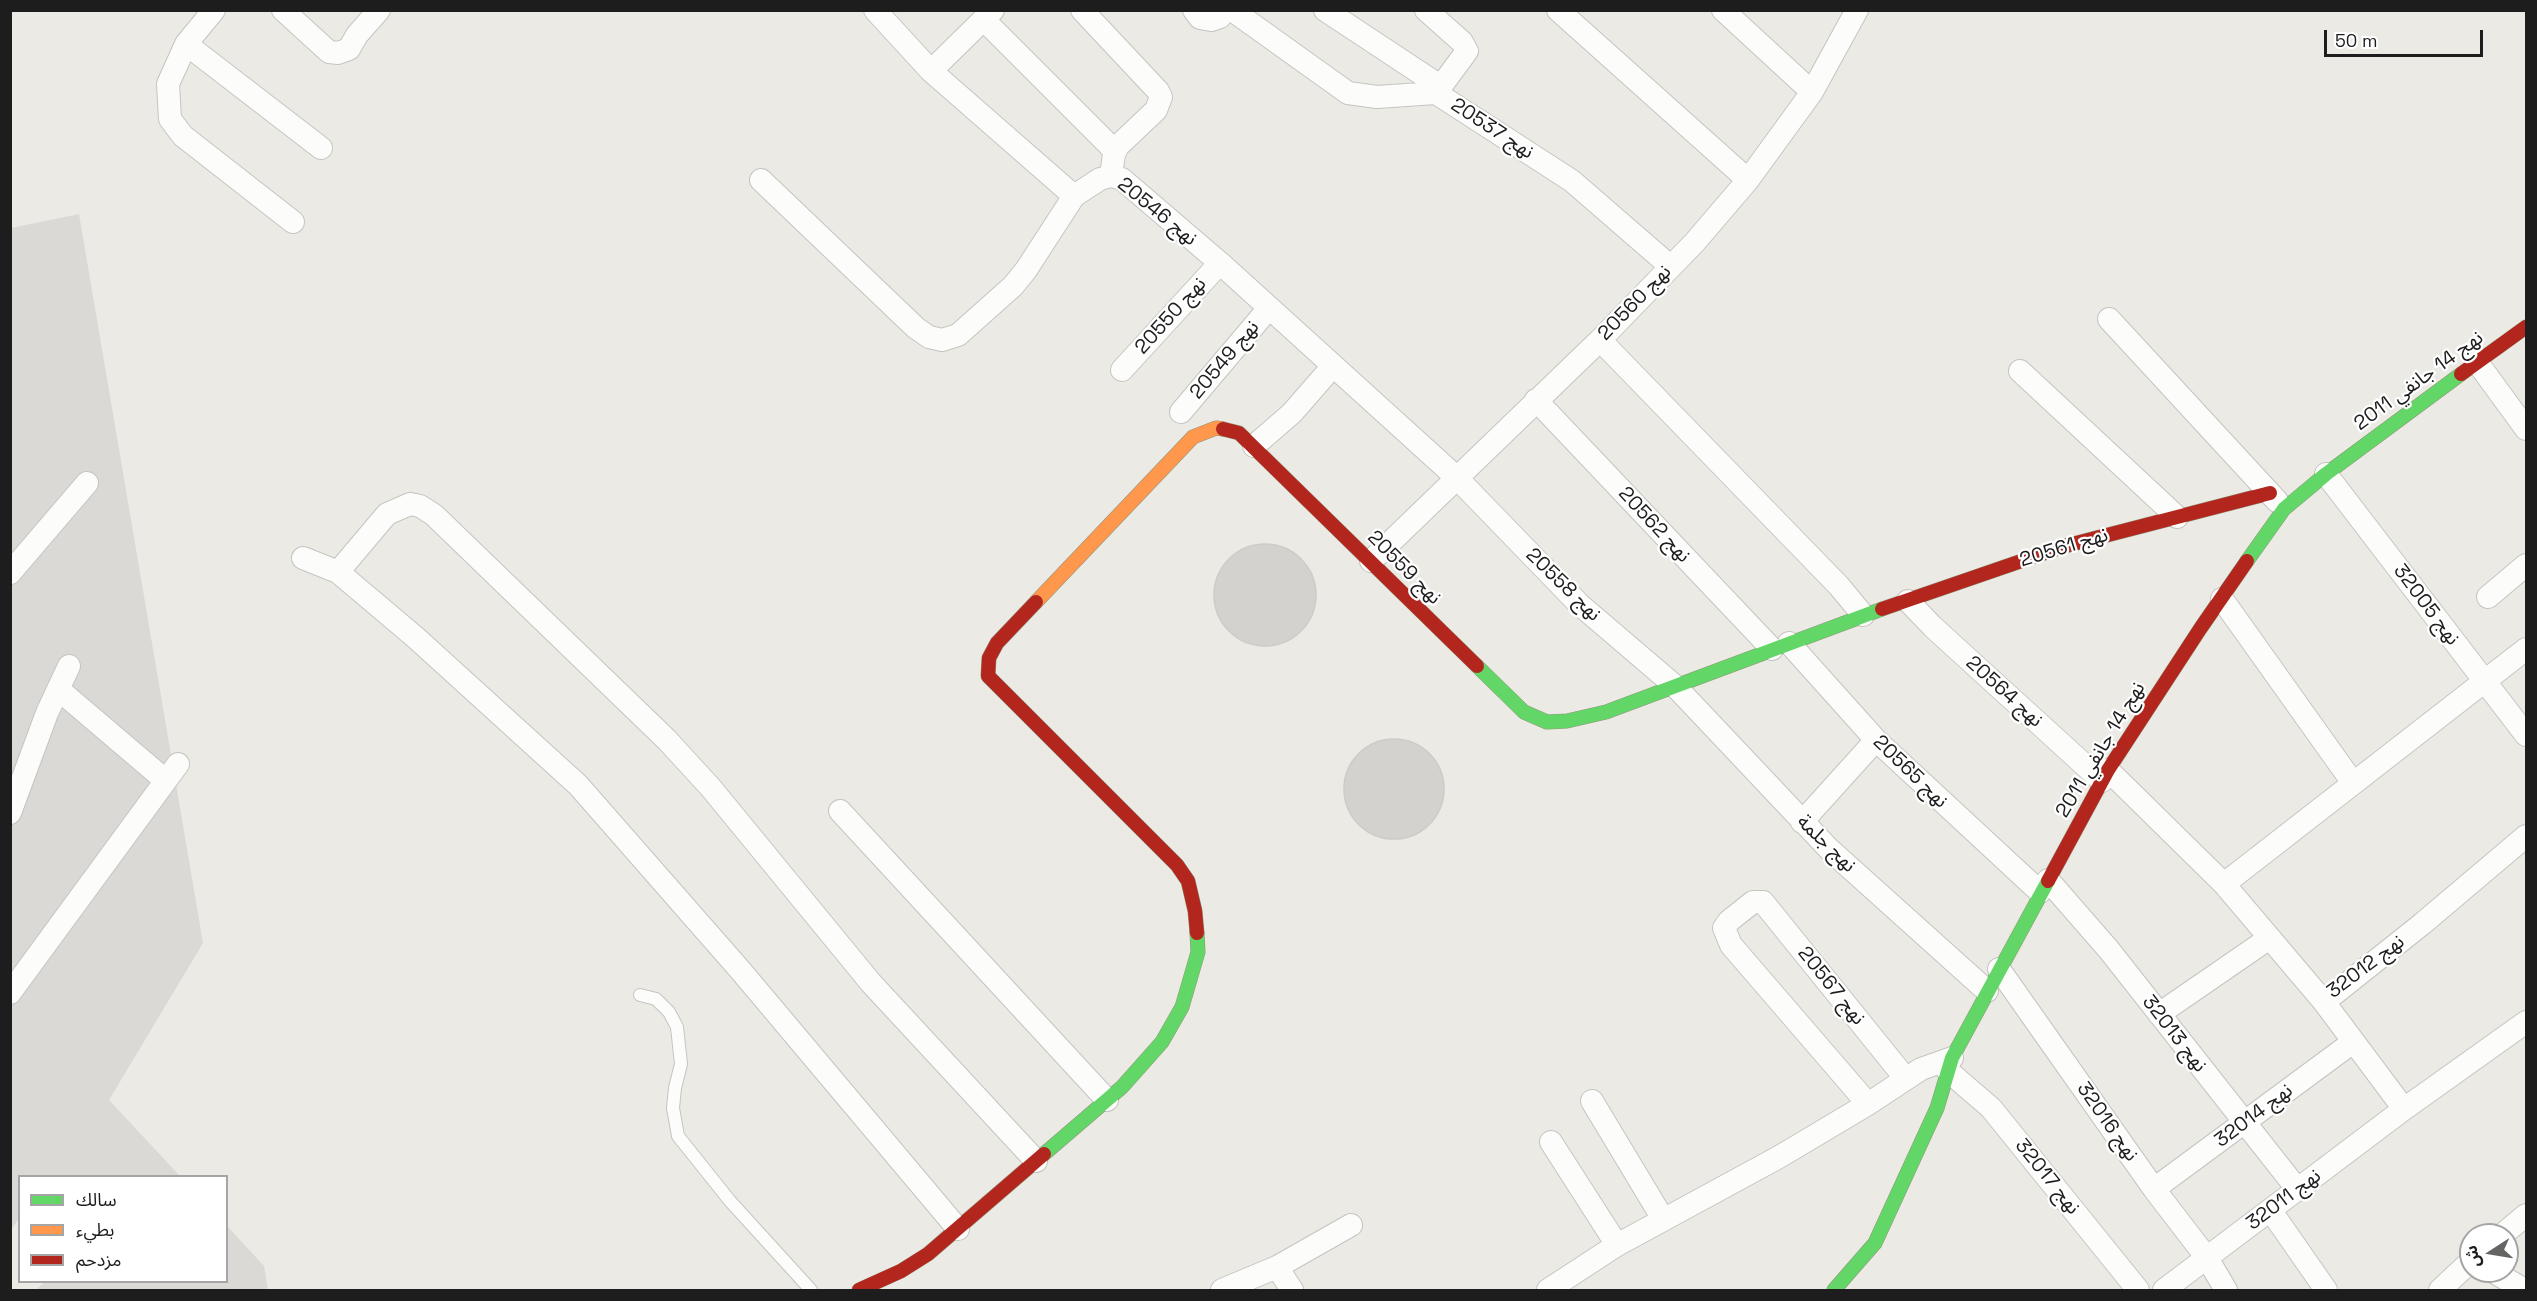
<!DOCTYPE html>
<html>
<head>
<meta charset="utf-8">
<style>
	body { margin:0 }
	#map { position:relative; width:2537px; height:1301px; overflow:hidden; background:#eceae5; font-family:"Space Grotesk","Noto Sans Arabic",sans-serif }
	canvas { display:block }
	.frame { position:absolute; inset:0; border:12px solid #1d1d1d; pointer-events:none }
	.legend { position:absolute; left:18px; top:1175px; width:210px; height:108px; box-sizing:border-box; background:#fff; border:2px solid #a5a5a5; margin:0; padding:8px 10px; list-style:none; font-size:18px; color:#1d1d1d }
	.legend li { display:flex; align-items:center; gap:12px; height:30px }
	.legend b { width:30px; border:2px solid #a5a5a5 }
	.north { position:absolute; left:2459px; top:1223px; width:60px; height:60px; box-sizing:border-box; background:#fff; border:2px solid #a5a5a5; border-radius:50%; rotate:258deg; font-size:16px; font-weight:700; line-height:24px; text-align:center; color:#1d1d1d }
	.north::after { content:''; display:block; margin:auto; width:21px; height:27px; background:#656563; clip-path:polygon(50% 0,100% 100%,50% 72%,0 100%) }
	.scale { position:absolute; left:2324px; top:30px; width:159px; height:27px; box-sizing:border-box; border:3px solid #1d1d1d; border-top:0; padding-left:8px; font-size:18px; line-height:21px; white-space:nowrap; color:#1d1d1d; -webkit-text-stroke:4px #fff; paint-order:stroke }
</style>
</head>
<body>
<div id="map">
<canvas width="2537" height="1301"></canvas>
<div class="frame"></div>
<ul class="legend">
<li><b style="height:8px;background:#63d668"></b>سالك</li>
<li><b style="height:8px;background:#ff974d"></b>بطيء</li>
<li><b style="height:8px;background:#b3261e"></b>مزدحم</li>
</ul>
<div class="north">ش</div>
<div class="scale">50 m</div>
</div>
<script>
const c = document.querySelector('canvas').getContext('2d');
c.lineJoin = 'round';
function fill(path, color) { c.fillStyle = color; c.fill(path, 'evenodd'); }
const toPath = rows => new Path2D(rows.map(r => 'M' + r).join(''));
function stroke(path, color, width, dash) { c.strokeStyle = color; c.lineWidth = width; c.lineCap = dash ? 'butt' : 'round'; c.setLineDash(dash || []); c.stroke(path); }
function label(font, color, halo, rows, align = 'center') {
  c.font = font + ' "Space Grotesk","Noto Sans Arabic",sans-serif'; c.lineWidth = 4.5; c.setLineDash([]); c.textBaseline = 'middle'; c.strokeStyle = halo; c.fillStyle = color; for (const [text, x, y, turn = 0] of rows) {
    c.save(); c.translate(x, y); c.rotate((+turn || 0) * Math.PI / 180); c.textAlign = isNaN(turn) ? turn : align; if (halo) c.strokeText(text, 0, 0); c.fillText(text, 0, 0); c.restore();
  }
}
fill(toPath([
	[79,214,203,943,109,1100,180,1176,20,1176,19,1218,11,1230,11,228],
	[227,1226,264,1266,268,1290,36,1290,44,1282,226,1282]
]), '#dbd9d6');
const building = toPath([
	'1214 595a51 51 0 1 1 102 0a51 51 0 1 1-102 0Z',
	'1344 789a50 50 0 1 1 100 0a50 50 0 1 1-100 0Z'
]);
fill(building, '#d4d2ce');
stroke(building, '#cfcbc6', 1.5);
const lane = toPath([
	[640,995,656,999,669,1012,677,1027,681,1064,675,1088,673,1108,678,1136,730,1201,811,1290]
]);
const street = toPath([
	[214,10,186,44,168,84,170,119,183,136,293,222],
	[283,10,329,52,338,53,349,49,357,35,379,10],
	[875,10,931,71,1074,196],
	[1082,10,1158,91,1161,97,1156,110,1118,146,1114,154,1111,176],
	[1194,10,1200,18,1211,20,1220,17,1226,10],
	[1232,10,1348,93,1377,97,1436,93,1572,181,1670,266],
	[1325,10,1440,86],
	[1426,10,1462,42,1467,51,1436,93],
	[1558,10,1748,180],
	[1723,10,1812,92],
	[984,20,1115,151],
	[186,44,321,148],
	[931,71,993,10],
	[761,180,916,328,929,337,942,340,958,335,1013,286,1026,270,1074,196,1100,179,1111,176,1122,179,1220,263,1456,477,1579,604,1675,686,1829,849,1987,991],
	[2109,319,2277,501],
	[1600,340,1839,586,1863,615],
	[2477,362,2526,429],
	[1122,370,1220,263],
	[2020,371,2177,517],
	[1536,400,1772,649],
	[1181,412,1269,308],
	[1254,446,1292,413,1333,366],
	[2326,474,2526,735],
	[303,558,338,572,415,637,578,785,741,971,958,1229],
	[1371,561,1600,340,1695,242,1748,180,1812,92,1857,10],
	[338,572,387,514,410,504,420,506,434,515,667,740,711,788,871,983,1036,1161],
	[10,573,87,483],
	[2488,597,2526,565],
	[2222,599,2353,783],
	[1908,601,1933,627,2102,781],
	[1789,643,1876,740,2040,892],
	[58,689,165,780],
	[2108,770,2224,884,2526,649],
	[840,811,1107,1100],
	[10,813,47,713,69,666],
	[1802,822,1876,740],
	[2048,880,2109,950,2298,1190],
	[2224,884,2324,1002,2422,924,2526,836],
	[1999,969,2154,1189,2207,1258,2226,1290],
	[10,993,178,764],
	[2324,1002,2404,1109],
	[2159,1014,2268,939],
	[1948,1071,1991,1108,2138,1290],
	[1592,1101,1663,1219],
	[1868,1104,1731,945,1724,928,1729,921,1753,902,1763,902,1906,1079],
	[2154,1189,2353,1042],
	[2271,1211,2326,1290],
	[2502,1235,2526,1215],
	[1617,1245,1779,1157,1868,1104,1921,1069,1952,1058],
	[1277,1267,1292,1290],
	[2492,1271,2525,1290],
	[1222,1290,1277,1267,1351,1225],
	[1548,1290,1617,1245,1551,1142],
	[2164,1290,2404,1109,2526,1022],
	[2440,1290,2471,1261]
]);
const fast = toPath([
	[2247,561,2284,509,2326,474,2461,374],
	[1477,666,1524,712,1547,722,1567,721,1606,712,1882,609],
	[1044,1154,1122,1087,1162,1042,1182,1007,1198,952,1197,933],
	[1834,1290,1875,1243,1937,1108,1952,1058,2048,881]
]);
const slow = toPath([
	[1036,602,1193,437,1216,428,1223,429]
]);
const jam = toPath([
	[2461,374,2526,327],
	[1223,429,1239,433,1477,666],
	[1036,602,997,643,989,658,988,676,1177,865,1188,881,1195,911,1197,933],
	[1882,609,2065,546,2270,493],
	[2048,881,2108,770,2200,629,2247,561],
	[859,1290,901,1271,928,1254,1044,1154]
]);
stroke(lane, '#c4c4c1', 14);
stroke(street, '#c4c4c1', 24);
stroke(fast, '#93957c', 15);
stroke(slow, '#93957c', 15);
stroke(jam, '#93957c', 15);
stroke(lane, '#fcfcfb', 12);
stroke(street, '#fcfcfb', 22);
stroke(fast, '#63d668', 14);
stroke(slow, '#ff974d', 14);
stroke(jam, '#b3261e', 14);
label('20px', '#1d1d1d', '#fff', [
	["نهج 20537",1492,129,33],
	["نهج 20546",1157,212,39],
	["نهج 20560",1635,303,-46],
	["نهج 20550",1171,316,-48],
	["نهج 20549",1225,360,-50],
	["نهج 14 جانفي 2011",2419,381,-36],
	["نهج 20562",1654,525,47],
	["نهج 20561",2064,548,-17],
	["نهج 20559",1404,568,45],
	["نهج 20558",1563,585,44],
	["نهج 32005",2426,605,53],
	["نهج 20564",2004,692,42],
	["نهج 14 جانفي 2011",2101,750,-59],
	["نهج 20565",1910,772,44],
	["نهج جلمة",1826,844,44],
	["نهج 32012",2366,967,-37],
	["نهج 20567",1831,986,51],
	["نهج 32013",2174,1034,52],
	["نهج 32014",2254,1116,-37],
	["نهج 32016",2107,1122,55],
	["نهج 32017",2047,1177,51],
	["نهج 32011",2284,1200,-37]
]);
</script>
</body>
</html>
